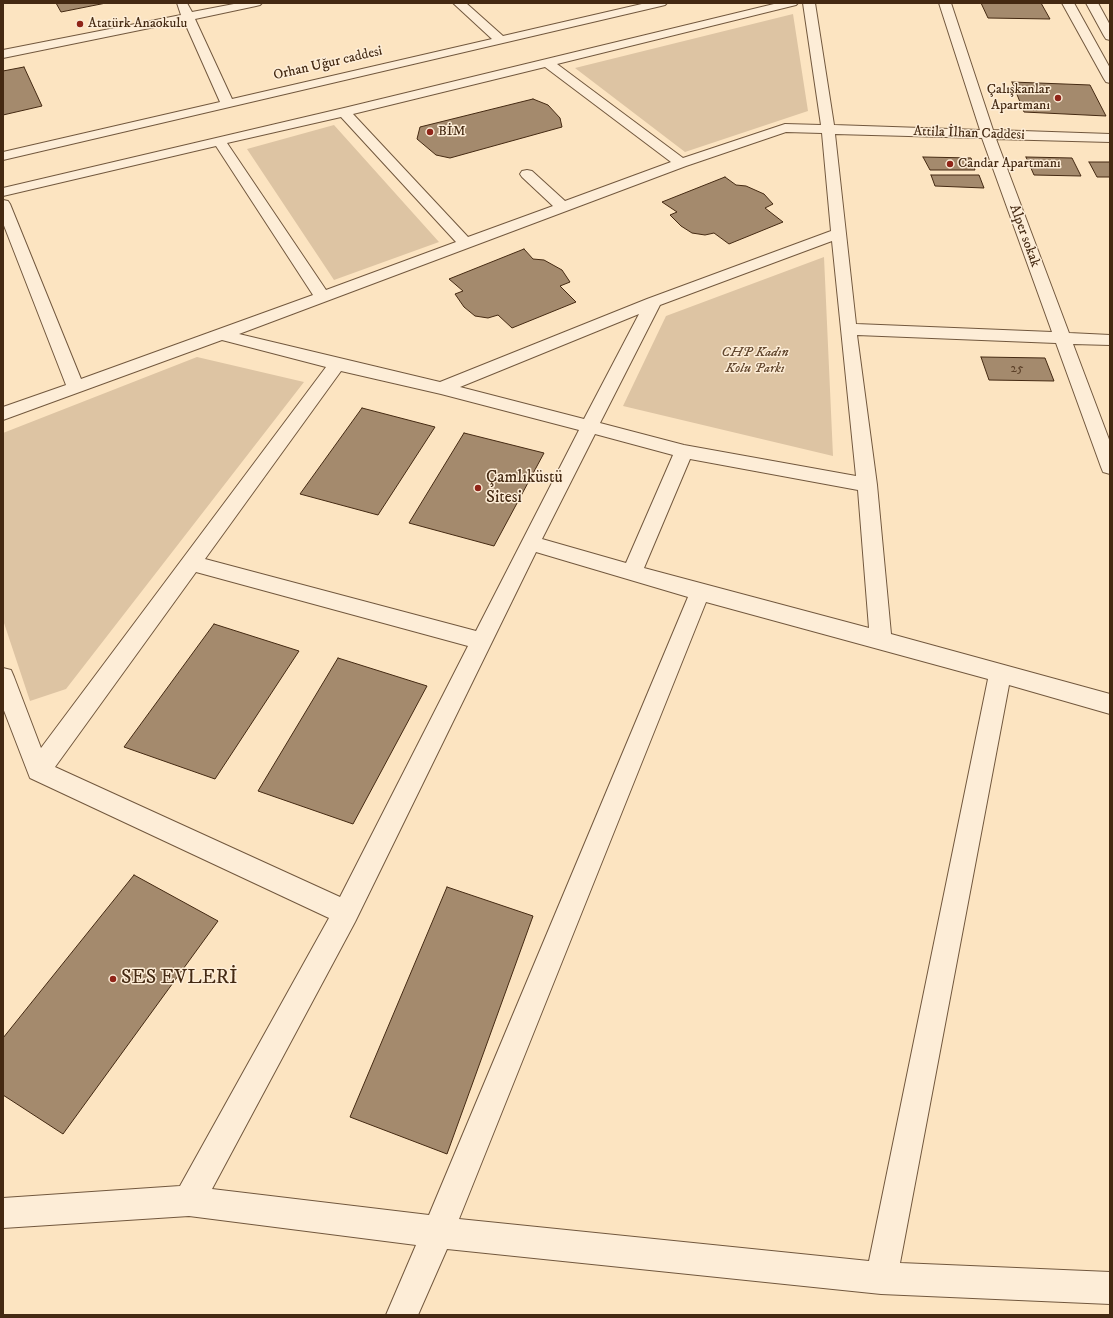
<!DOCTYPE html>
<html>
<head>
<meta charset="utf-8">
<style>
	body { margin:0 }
	#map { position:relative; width:1113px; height:1318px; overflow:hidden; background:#fce4c1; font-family:"IM FELL DW Pica",serif }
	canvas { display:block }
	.frame { position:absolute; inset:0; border:4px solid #442912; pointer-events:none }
</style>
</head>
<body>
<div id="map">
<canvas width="1113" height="1318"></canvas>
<div class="frame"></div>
</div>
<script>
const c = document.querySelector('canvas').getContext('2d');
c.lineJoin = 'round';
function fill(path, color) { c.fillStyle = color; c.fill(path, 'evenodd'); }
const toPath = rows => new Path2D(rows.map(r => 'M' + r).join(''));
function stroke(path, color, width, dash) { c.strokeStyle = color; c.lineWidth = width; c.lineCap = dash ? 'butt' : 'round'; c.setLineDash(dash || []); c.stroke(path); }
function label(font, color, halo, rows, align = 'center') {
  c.font = font + ' "IM FELL DW Pica",serif'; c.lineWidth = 3; c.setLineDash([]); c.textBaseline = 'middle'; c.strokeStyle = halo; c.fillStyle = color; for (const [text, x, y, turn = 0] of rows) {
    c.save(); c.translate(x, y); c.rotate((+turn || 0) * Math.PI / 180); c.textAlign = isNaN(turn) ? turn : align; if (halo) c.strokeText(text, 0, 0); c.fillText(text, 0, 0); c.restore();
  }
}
fill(toPath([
	[793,14,808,111,685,152,575,68],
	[334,125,439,242,334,280,247,149],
	[824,257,833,456,623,406,666,316],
	[197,357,304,382,66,689,30,701,3,620,3,433]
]), '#ddc4a3');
const building = toPath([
	[56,3,106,3,61,12,56,3],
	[981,3,1041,3,1050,19,988,18,981,3],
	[24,67,42,106,3,115,3,71,24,67],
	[1012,82,1090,85,1106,116,1024,112,1012,82],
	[533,99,548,105,560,118,562,127,450,158,436,155,417,139,420,127,533,99],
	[923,157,971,158,975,170,930,170,923,157],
	[1026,157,1072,158,1081,176,1034,175,1026,157],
	[1089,162,1110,162,1110,177,1097,177,1089,162],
	[931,175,979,175,984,188,935,186,931,175],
	[725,177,736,185,746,186,764,194,773,204,765,208,783,222,729,244,714,233,705,235,692,233,681,226,670,215,677,212,662,202,725,177],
	[524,249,533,259,544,260,562,270,570,282,560,286,576,302,512,328,498,315,488,318,475,316,464,307,455,294,463,291,449,279,524,249],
	[981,357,1045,358,1054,381,989,380,981,357],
	[362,408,435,427,378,515,300,494,362,408],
	[464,433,544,453,494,546,409,523,464,433],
	[214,624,299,651,215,779,124,747,214,624],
	[338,658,427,686,353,824,258,791,338,658],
	[134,875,218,921,63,1134,3,1095,3,1038,134,875],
	[447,887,533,916,447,1154,350,1117,447,887]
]);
fill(building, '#a48a6d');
stroke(building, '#442912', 1);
const minor = toPath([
	[177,3,187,3,192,12,239,3,262,3,260,5,256,6,195,19,232,99,492,39,453,3,466,3,503,36,646,3,667,3,665,5,661,6,3,160,3,152,220,102,184,21,3,58,3,50,181,15,177,3],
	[778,3,798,3,796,5,557,64,683,158,785,124,821,125,803,3,815,3,834,125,980,130,939,3,951,3,993,130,1110,134,1110,142,996,139,1069,333,1110,335,1110,345,1073,344,1110,442,1110,474,1103,472,1101,467,1056,343,857,335,877,485,891,634,1110,694,1110,714,1009,685,900,1263,1110,1272,1110,1304,881,1294,447,1249,418,1315,386,1315,416,1245,189,1216,3,1228,3,1198,180,1186,329,918,30,778,3,708,3,668,11,670,14,677,41,748,326,367,222,340,3,420,3,407,66,385,3,223,3,200,8,201,10,204,81,379,313,295,216,146,3,196,3,188,344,108,778,3],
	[545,67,671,162,565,201,532,171,527,170,522,171,520,174,522,177,553,206,468,237,353,114,545,67],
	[341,117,456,242,326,290,227,143,341,117],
	[786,132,822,133,831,231,647,299,440,382,239,334,686,166,786,132],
	[835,134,982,138,1052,332,856,324,835,134],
	[832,241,856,476,684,445,600,423,660,305,832,241],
	[639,314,584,419,460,387,639,314],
	[341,371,441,394,579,430,476,631,205,559,341,371],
	[595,434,673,455,626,563,542,539,595,434],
	[690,459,858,490,869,628,644,568,690,459],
	[536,552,688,597,429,1215,212,1189,355,922,536,552],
	[196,572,468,646,340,897,55,767,196,572],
	[706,602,988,679,869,1261,459,1219,706,602],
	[1062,3,1074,3,1110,68,1110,83,1106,82,1104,79,1062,3],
	[1086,3,1098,3,1110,25,1110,40,1106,39,1104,36,1086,3]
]);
stroke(minor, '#72583e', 2);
fill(minor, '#fdedd7');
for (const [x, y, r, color] of [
	[80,24,4,"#8f2418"],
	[1058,98,4,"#8f2418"],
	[430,132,4,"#8f2418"],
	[950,164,4,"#8f2418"],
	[478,488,4,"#8f2418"],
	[113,979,4,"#8f2418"]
]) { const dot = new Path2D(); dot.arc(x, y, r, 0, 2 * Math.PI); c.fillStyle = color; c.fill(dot); stroke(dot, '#fdedd7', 1.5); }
label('13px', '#5c4129', null, [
	["25",1017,369]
]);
label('14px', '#442912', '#fdedd7', [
	["Atatürk Anaokulu",88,24],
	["Çalışkanlar",1050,90,"right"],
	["Apartmanı",1050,106,"right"],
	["BİM",438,132],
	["Candar Apartmanı",958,164]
], 'left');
label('14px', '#442912', '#fdedd7', [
	["Orhan Uğur caddesi",328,64,-13],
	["Attila İlhan Caddesi",969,134,2],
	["Alper sokak",1024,236,70]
]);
label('italic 14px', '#63482f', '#fdedd7', [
	["CHP Kadın",755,353],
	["Kolu Parkı",755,369]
]);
label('17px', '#442912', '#fdedd7', [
	["Çamlıküstü",486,478],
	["Sitesi",486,498]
], 'left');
label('20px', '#442912', '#fdedd7', [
	["SES EVLERİ",121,979]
], 'left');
</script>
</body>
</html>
